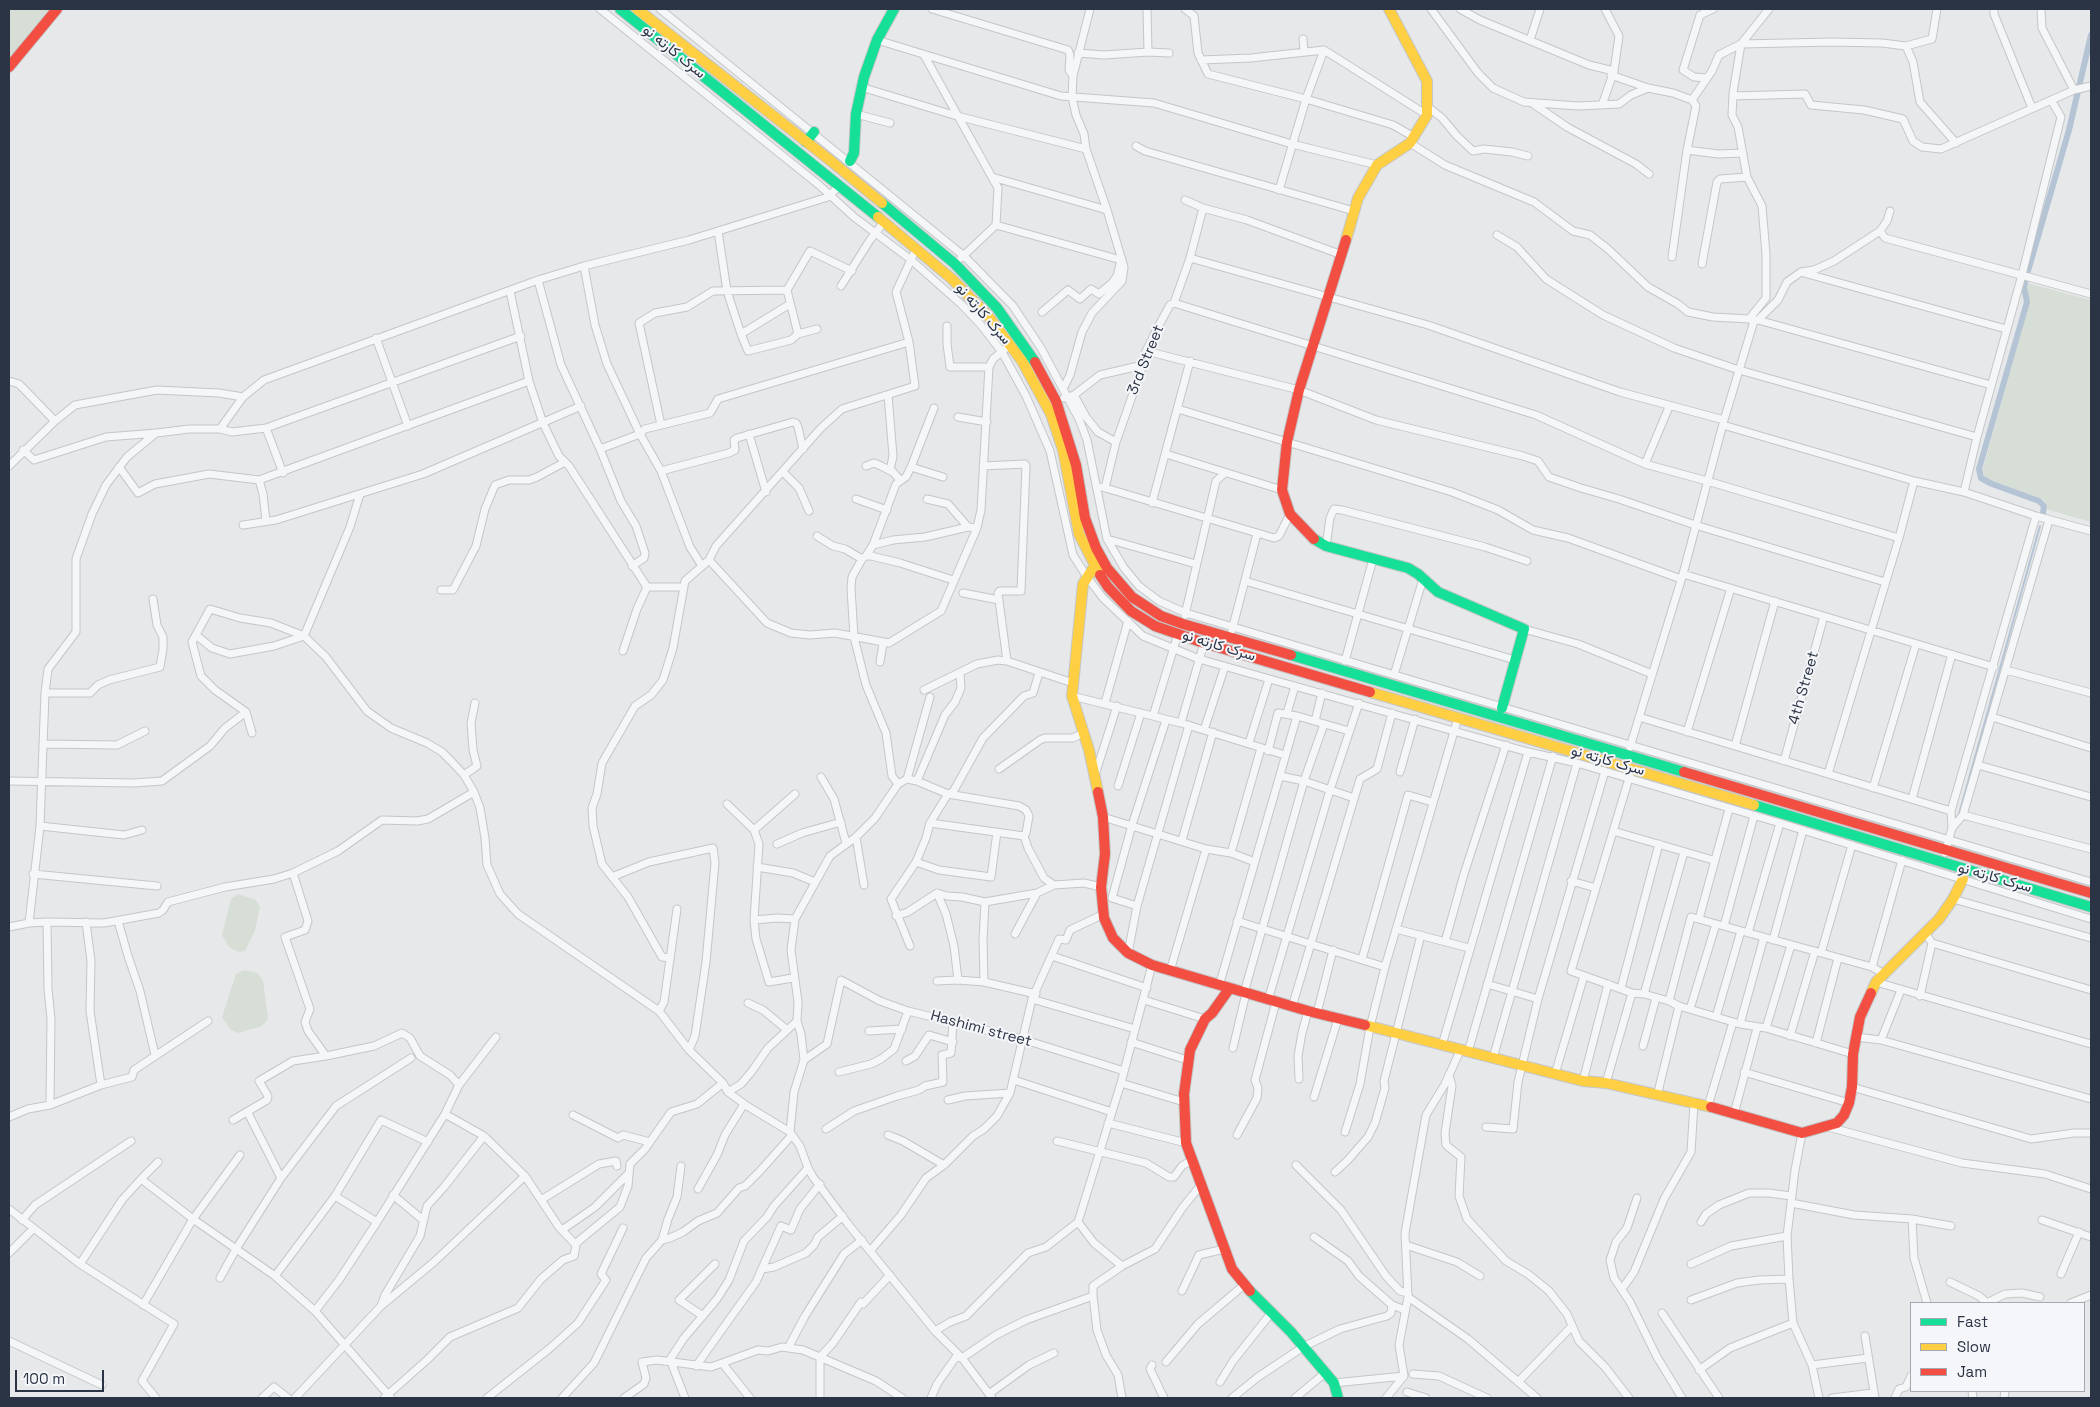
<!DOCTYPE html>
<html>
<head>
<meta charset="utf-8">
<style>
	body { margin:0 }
	#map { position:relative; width:2100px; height:1407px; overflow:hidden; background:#e6e8ea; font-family:"Space Grotesk",sans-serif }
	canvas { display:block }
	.frame { position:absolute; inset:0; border:10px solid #2b3445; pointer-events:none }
	.legend { position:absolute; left:1910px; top:1302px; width:175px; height:90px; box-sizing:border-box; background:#f4f6f9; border:1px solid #a4a8b1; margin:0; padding:6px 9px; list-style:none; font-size:15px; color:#2b3445 }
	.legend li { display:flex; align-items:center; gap:10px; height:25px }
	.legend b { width:25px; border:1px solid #a4a8b1 }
	.scale { position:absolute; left:15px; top:1370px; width:89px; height:22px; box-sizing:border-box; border:2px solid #2b3445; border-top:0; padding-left:6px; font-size:15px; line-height:18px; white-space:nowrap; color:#2b3445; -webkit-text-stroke:4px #f4f6f9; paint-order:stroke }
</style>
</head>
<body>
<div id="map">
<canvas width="2100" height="1407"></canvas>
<div class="frame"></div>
<ul class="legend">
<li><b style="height:6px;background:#16e098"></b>Fast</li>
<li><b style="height:6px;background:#ffcf43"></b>Slow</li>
<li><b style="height:6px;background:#f24e42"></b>Jam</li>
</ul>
<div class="scale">100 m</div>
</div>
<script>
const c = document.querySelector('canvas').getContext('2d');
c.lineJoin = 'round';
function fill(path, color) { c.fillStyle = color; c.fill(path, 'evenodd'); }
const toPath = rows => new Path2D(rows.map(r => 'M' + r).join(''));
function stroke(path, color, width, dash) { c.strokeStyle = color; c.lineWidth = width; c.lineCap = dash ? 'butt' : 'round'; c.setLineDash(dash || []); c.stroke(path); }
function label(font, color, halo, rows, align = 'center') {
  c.font = font + ' "Space Grotesk",Vazirmatn,sans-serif'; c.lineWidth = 4; c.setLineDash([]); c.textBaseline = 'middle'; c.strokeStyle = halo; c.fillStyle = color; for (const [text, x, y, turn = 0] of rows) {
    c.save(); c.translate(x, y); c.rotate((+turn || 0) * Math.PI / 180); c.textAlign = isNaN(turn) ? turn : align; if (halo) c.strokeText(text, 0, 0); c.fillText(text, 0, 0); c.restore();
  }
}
fill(toPath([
	[9,9,57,9,9,67],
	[2027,283,2091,300,2091,522,2046,509,2046,503,2042,499,1987,480,1982,472,2029,304],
	[238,894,256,900,260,907,255,930,245,951,238,952,229,947,222,935,231,899],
	[244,970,258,973,263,981,268,1019,262,1026,238,1033,230,1029,222,1017,236,974]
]), '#d6ded6');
stroke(toPath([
	[1959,814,2040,526]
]), '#b4c4d5', 2);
stroke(toPath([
	[2043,513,2044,506,2039,501,1992,484,1981,478,1979,469,2027,302,2024,287,2026,278,2069,130,2091,35]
]), '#b4c4d5', 6);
const street = toPath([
	[600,9,819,185,854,217,910,259,962,305,981,325,1002,352,1026,396,1050,451,1073,555,1087,577,1103,598,1143,636,1199,659,1528,752,1577,763,1780,823,2091,919],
	[660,9,964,256,1013,306,1041,348,1079,419,1087,440,1107,539,1124,568,1139,586,1159,601,1186,613,2091,882],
	[932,9,1068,50,1070,55,1069,70,1073,76],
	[1147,9,1148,52],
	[1185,9,1194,16,1198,53,1208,74,1306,99,1393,125,1414,137],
	[1431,9,1478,73,1493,88,1524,102,1578,106,1619,104,1631,95,1648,88],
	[1460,9,1480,20,1589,65,1614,71],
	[1994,9,1994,14,2032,108],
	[2041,9,2042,28,2074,90],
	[1303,39,1304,51],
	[877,40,1061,96,1154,103,1292,144,1377,165],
	[1530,40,1540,9],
	[1906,46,1913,62,1920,102,1956,143],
	[1078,53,1104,55,1148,52,1169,53],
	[924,55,998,188,996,225,961,258],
	[1201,60,1251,58,1324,50,1427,115],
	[1611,75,1648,88,1673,93,1692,100,1696,106,1687,150,1672,257],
	[1707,78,1694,77,1683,70,1700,15,1713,9],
	[861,87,957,116,1086,149],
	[1733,96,1805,94,1811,105,1864,110,1903,119,1913,141,1922,147,1941,149,2074,90,2091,86],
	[1692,100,1712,71,1719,55,1741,44,1769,9],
	[1532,103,1567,127,1636,164,1649,174],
	[1602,105,1614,71,1619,36,1605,9],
	[1429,108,1442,118,1457,136,1473,151,1484,149,1512,152,1528,156],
	[856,114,890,123],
	[1410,143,1445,165,1534,202,1573,231,1590,235,1608,249,1648,287,1678,304,1688,312,1713,317,1749,319],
	[1136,146,1145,151,1354,211],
	[1687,150,1718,154,1743,153],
	[992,177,1107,210],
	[1279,190,1306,99,1324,50],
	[1185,200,1203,208,1247,220,1342,255],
	[996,225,1121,260,1117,276,1112,283,1099,294,1091,289,1080,299,1068,290,1042,312],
	[718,231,727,291,741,334],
	[1880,231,1885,238,2091,294],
	[1497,235,1517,247,1546,279,1603,315,1674,348,1739,370,1977,437],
	[1190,258,1428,325,1620,392,1724,420],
	[1702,264,1717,182,1720,179,1747,177],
	[584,266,595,325,607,364,640,434,661,471,690,547,702,566],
	[1804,273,2006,329],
	[538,280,561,365,600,449,621,501,636,526,645,553,644,558,632,566],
	[841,286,870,240,884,222],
	[787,290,798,334,817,329],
	[510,291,529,381,543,423,559,456,569,466,647,587,683,587],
	[1174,303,1536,415,1645,464,1707,481,1899,538],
	[790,304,741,334,748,351,791,340,798,334],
	[1758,320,1991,385],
	[1754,321,1749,319,1766,298,1766,254,1762,206,1747,177,1738,127,1732,115,1733,93,1741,44,1832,42,1882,43,1906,46,1932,39,1937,9],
	[947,326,947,344,950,367,989,367],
	[376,338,408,426],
	[1146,351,1299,390,1376,420,1523,456,1538,461,1549,477,1581,488,1619,499,1695,525,1885,582],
	[9,381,19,384,55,421],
	[1063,389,1070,375,1082,332,1092,313,1122,281,1124,267,1107,210,1086,149,1084,134,1076,115,1072,97,1073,76,1090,9],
	[888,395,893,456,890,470],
	[1074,395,1086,417,1098,432,1116,442],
	[1064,398,1074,395,1100,375,1143,365],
	[1178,409,1452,492,1498,510,1533,530,1568,538,1681,579],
	[958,417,987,422],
	[661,425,639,323,655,313,687,307,713,291,787,290,810,251,852,271],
	[1723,425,1914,481,1964,492,2036,516,2091,531],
	[266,428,283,473],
	[220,429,232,432,266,428,521,336],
	[749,434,766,492],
	[600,449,640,434,645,429,710,413,718,399,909,342],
	[23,450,34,460,106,437,157,433,189,429,220,429,243,397,264,380,538,280,584,266,689,240,828,197,840,185],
	[1166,454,1282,490],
	[1645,464,1669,407],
	[9,466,55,421,75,405,157,390,219,393,243,397],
	[866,466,874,463,881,466,893,472,900,480],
	[983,466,1025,464,1026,466,1021,591,1000,591,998,593,1007,661],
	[119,467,138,493,155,484,209,474,259,480,529,381],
	[911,467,943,477],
	[661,471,729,453,735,450,734,440,737,438,793,422,796,423,798,427,803,449],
	[783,472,799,488,809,511],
	[259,480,263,494,266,521],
	[1102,487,1274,538,1279,536,1290,514],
	[1105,488,1116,442,1143,365,1146,351,1158,327,1170,305,1174,303,1190,258,1203,208],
	[1964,492,1977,437,2022,275,2061,117,2051,100],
	[856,499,887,510],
	[927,499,948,504,968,527],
	[1152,503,1190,361],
	[243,525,276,520,423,474,581,406],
	[817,536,833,546,845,549,862,559,866,556,871,556,900,563,953,580],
	[1107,539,1196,564],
	[873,545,896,484,906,477,911,467,934,408],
	[1326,546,1330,518,1334,509,1342,510,1485,547,1527,561],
	[866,556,873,545,893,540,925,537,968,527,977,528],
	[862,559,852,577,851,588,854,637,866,685,886,733,892,776,898,784],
	[709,560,767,623,791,633,810,635,835,633,889,643,941,611,977,528,981,510,989,367,993,359,1005,349],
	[1683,574,1994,667],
	[1245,581,1515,660],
	[441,590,453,590,476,546,485,509,495,485,509,480,529,480,537,477,565,462],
	[963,593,999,600],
	[1185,615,1216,481,1225,473],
	[1524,629,1578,644,1652,674],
	[1232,630,1257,534],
	[196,635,212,648,230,654,274,646,304,636,350,527,360,494],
	[623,651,637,609,647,587],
	[1345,661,1373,559],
	[880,662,883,644],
	[2006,670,2091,693],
	[1394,675,1423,579],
	[924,690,977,664,998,660,1007,661,1073,683],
	[45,693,90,693,98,685,109,680,160,667,163,649,163,637,157,625,153,599],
	[1072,696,1181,723,1285,755],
	[1105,703,1128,621],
	[1287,713,1295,686],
	[1153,716,1178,634],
	[1639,717,1951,811],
	[1992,717,2091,748],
	[1315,721,1322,693],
	[1181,723,1204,643],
	[1204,730,1225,666],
	[1687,732,1731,588],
	[252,733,246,712,215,690,201,676,192,642,210,609,240,618,271,623,304,636,326,657,367,711,391,728,427,743,442,752,452,762,464,775,474,792,480,808,485,838,487,865,500,894,518,914,659,1011,689,1050,723,1083,728,1092,747,1106,790,1132,800,1146,808,1168,813,1177,848,1224,935,1331,962,1358,992,1398],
	[1249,743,1269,679],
	[43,744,117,745,145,731],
	[1735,746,1775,601],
	[1630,747,1683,574,1724,420,1754,321,1758,320,1778,300,1787,282,1801,272,1814,270,1834,261,1880,231,1887,221,1890,211],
	[1268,751,1278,713,1297,716,1349,731],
	[1784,761,1824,616],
	[1978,765,2091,797],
	[999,769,1040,740,1045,738,1073,738,1083,733],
	[1400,772,1415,719],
	[1828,774,1899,538,1914,481],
	[464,775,477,766,473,750,471,723,475,703],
	[1095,775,1117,706],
	[1630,775,1571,971,1632,993,1644,994,1669,1001,1679,1006,1740,1024,1766,1028,1853,1054],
	[1280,776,1304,781,1354,798],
	[821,777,834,799,846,843],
	[907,779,930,697],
	[9,781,134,783,162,781,210,746,225,728,246,712],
	[917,781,945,715,955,702,961,688,960,673],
	[1118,786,1141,713],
	[1873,788,1916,644],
	[1912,799,1952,654],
	[727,804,754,830,759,844,754,920,756,939,769,982,793,978],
	[1963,815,2091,849],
	[1103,817,1206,849,1231,853,1255,862],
	[930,823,1024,836],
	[40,826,124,835,142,830],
	[1952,828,1963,815,2049,520],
	[754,830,795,794],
	[1613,831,1713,860],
	[856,837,864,885],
	[1182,840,1213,732],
	[777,844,802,833,841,822],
	[1231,853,1261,748],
	[1945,853,1952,828,1951,811,2036,516],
	[916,862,939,870,991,877,997,832],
	[757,867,793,873,815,882],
	[293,873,308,921,305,930,285,937,310,1009,305,1022,308,1031,326,1056],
	[33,874,157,886],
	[612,877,649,862,713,848,715,863,706,962,695,1036,689,1050],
	[1571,881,1596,888],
	[937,893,947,896,962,897,985,902,1037,893,1054,885],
	[937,893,946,914,954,946,958,980],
	[1953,899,2091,938],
	[1137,906,1112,898,1132,825,1166,720],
	[896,916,908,912,937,893],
	[1699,919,1729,809],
	[754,920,777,918,795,919],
	[118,921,128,956,140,991,155,1055],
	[1237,921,1385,967],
	[47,922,48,989,51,1019,50,1105],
	[86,922,91,961,90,1011,101,1085],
	[29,923,40,826,45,693,48,669,76,632,76,559,92,514,106,485,127,457,156,433],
	[1724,926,1754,816],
	[9,927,29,923,47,922,104,923,159,913,163,910,168,902,225,887,274,879,293,873,338,851,382,820,417,821,428,819,474,792],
	[1396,929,1469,948],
	[1748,933,1780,823],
	[1925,933,1932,943,2091,990],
	[1015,934,1037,893],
	[1773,940,1803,830],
	[1445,942,1464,874,1506,745],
	[910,946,891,899,916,862,926,838,930,823,948,794,953,792,983,738,1024,696,1033,693,1039,673],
	[1128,953,1137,906,1189,725],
	[1821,953,1852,845],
	[1052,956,1147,988],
	[670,958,662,957,628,897,602,864,593,826,592,808,597,794,602,763,635,706,651,695,663,680,673,648,685,581,709,560,716,546,821,428,842,409,915,386,909,342,896,292,916,249],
	[1362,959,1408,795,1432,802],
	[1872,967,1902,860],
	[1170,971,1206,849],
	[937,981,958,980,984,982,1036,994],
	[984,982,983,940,985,902],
	[1876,982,2091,1044],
	[1487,984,1538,999],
	[1219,986,1297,716],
	[1621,988,1659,844],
	[1244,993,1304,781,1324,724],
	[1644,994,1684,852],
	[1920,996,1932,943],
	[1032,999,1135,1029],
	[1144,1000,1205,1019],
	[1268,1000,1330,790,1359,703],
	[1669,1001,1691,917,1872,967,1884,974],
	[748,1003,763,1010,786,1029],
	[1292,1007,1360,779,1377,769,1392,713],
	[1690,1009,1716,924],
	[659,1011,664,1002,677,909],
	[1317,1013,1333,950],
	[1716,1017,1741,931],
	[1740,1024,1764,937],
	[1766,1028,1791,945],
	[869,1031,902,1029],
	[1790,1036,1815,951],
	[1856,1037,1881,1040,2091,1099],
	[1881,1040,1901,990],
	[1131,1042,1187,1060],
	[1816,1043,1838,958],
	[1442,1045,1528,752],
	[1643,1046,1656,998],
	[1233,1048,1246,993],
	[1468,1052,1553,756],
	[1493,1058,1577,763],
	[804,1060,827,1044,841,980,880,1001,908,1011,1022,1039,1124,1071],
	[906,1061,915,1056,929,1035,953,1042],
	[839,1072,871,1064,881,1059,894,1049,908,1011],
	[1744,1072,1849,1103],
	[1555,1074,1584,976],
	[1449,1075,1452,1086,1445,1133,1446,1145,1461,1157,1459,1196,1467,1219,1506,1261,1528,1274,1549,1291,1567,1314,1579,1341,1605,1367,1629,1398],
	[1299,1079,1298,1056,1302,1033,1308,1011],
	[1014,1080,1112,1112],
	[1583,1081,1608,984],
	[1121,1083,1184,1102],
	[1606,1083,1632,993],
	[1852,1087,2031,1139,2074,1133,2091,1133],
	[728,1092,741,1084,752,1071,768,1048,797,1021],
	[1657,1096,1679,1006],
	[1314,1097,1338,1019],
	[948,1100,965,1096,1010,1093],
	[1708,1106,1733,1022],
	[248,1113,281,1178],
	[1734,1114,1757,1028],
	[573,1115,618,1138,623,1135,650,1142],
	[9,1117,28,1109,50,1105,101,1085,132,1077,134,1070,208,1021],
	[233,1120,267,1100,268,1096,259,1081,293,1061,326,1056,374,1046,402,1033,410,1038,420,1056,450,1075,459,1085],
	[1108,1123,1186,1143],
	[1486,1127,1513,1129,1518,1082,1538,999,1605,771],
	[1828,1127,1962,1163,2045,1174,2091,1189],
	[826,1129,854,1111,897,1096,919,1090,925,1086,943,1082,942,1055,951,1053,953,1021],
	[790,1132,794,1092,804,1060,801,1034,797,1021,798,1002,791,950,795,919,830,856,856,837,875,818,898,784,907,779,917,781,948,794,1019,806,1026,810,1029,816,1026,833,1024,836,1028,848,1044,878,1054,885,1084,883,1101,887],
	[1345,1132,1360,1084,1370,1027,1385,967,1458,718],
	[1802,1133,1795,1170,1787,1236,1789,1279,1793,1323,1812,1365,1819,1398],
	[888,1135,903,1141,944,1165],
	[1237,1135,1257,1098,1258,1088,1255,1080,1276,1002],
	[1057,1141,1146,1163,1169,1177,1174,1177,1182,1166,1192,1160],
	[1296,1165,1341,1210,1386,1276,1400,1291,1408,1293],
	[1335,1172,1347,1161,1368,1137,1375,1123,1385,1088,1384,1081,1421,935],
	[145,1182,193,1219,275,1276,315,1311,391,1398],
	[698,1189,717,1155,725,1135,744,1104],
	[393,1195,423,1220],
	[335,1196,377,1222],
	[1637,1198,1627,1228,1616,1242,1610,1260,1614,1278,1630,1302,1657,1357,1682,1398],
	[541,1200,599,1164,616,1161,617,1166],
	[1791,1203,1854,1215,1912,1219,1951,1226],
	[9,1209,80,1264,174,1324,142,1381,156,1398],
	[1912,1219,1914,1258,1927,1303],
	[22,1220,35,1205,131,1141],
	[2042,1220,2091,1237],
	[1078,1222,1094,1243,1122,1266],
	[1701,1222,1706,1214,1719,1205,1749,1193,1769,1193,1791,1196],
	[562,1230,595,1207,629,1173],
	[1314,1237,1348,1261,1359,1276,1392,1305,1405,1310],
	[662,1240,670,1238,683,1232,698,1221,717,1213,739,1188,745,1186,760,1171,792,1135],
	[575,1244,620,1207,628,1186,630,1164,645,1149,671,1112,697,1104,723,1083],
	[1406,1245,1457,1262,1480,1276],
	[871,1250,901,1215,926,1178,944,1165,973,1136,984,1129,997,1116,1010,1093,1032,999,1059,939,1066,940,1070,930,1104,914],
	[9,1253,33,1229],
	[80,1264,122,1200,143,1177,158,1162],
	[1691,1264,1731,1246,1787,1236],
	[762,1269,774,1267,806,1253,814,1245,818,1237,843,1216],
	[2061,1274,2079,1232],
	[275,1276,335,1196,381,1120,428,1142],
	[220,1278,236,1249,281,1178,336,1106,411,1058],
	[1950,1282,1979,1296,1987,1303],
	[1622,1289,1634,1272,1664,1199,1691,1152,1694,1103],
	[1182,1291,1199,1255,1224,1249],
	[1408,1297,1468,1339,1537,1398],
	[1691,1300,1737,1283,1759,1280,1789,1279],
	[1987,1303,2005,1294,2022,1293,2040,1297],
	[2071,1303,2091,1295],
	[143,1305,193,1219,240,1155],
	[381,1306,385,1295,420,1236,427,1206,444,1187,484,1136],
	[315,1311,339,1280,377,1222,445,1114,459,1085,496,1037],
	[1662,1313,1719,1398],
	[703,1316,679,1300,715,1264],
	[935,1331,950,1322,966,1316,1028,1253,1046,1247,1078,1222,1121,1083,1152,965],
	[1865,1336,1875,1398],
	[9,1341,102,1385],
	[788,1348,805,1316,844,1254,862,1240],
	[669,1361,684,1338,717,1299,729,1280,744,1241,767,1217,774,1206,808,1168],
	[671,1362,685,1398],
	[1166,1362,1198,1324,1244,1285],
	[723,1364,750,1398],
	[1152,1365,1150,1369,1164,1398],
	[1812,1365,1868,1358],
	[696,1366,756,1282,781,1226,791,1230,800,1209,820,1184],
	[1699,1370,1730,1348,1793,1323],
	[1413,1374,1439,1376,1487,1398],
	[1220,1382,1233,1361,1272,1312],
	[1518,1382,1572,1326],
	[1334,1383,1404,1376],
	[1972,1391,1973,1398],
	[1407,1392,1426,1398],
	[989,1394,1029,1365,1054,1353],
	[262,1398,274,1387,288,1398],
	[295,1398,381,1306,434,1262,525,1176],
	[384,1398,427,1360,450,1337,518,1308,541,1279,563,1260,574,1256,576,1245,559,1227,525,1176,484,1136,445,1114],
	[487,1398,549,1349,578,1323,606,1280,601,1274,623,1228],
	[562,1398,594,1363,646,1258,662,1240,668,1219,677,1197,681,1166],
	[624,1398,644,1384,646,1378,642,1362,657,1360,711,1367,758,1350,768,1351,782,1347,803,1350,876,1381,902,1398],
	[820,1398,820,1357,833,1343,861,1302,863,1304,890,1275],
	[931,1398,937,1384,956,1357,962,1358,996,1335,1026,1320,1093,1296],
	[1122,1398,1118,1375,1106,1355,1097,1330,1093,1296,1093,1286,1122,1266,1155,1249,1183,1207,1200,1186],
	[1232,1398,1258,1377,1303,1347,1340,1329,1387,1316,1391,1313,1392,1305],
	[1295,1398,1325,1373],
	[1386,1398,1404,1376,1399,1345,1408,1297,1405,1233,1426,1115,1445,1084,1460,1051],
	[1832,1398,1873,1393],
	[1895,1398,1899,1389,1906,1387,1911,1376],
	[2004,1398,2005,1391]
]);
const fast = toPath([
	[620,9,878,217],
	[806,142,814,132],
	[850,161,854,153,856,114,864,77,877,40,894,9],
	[882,203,955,264,997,308,1035,362],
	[1314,539,1326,546,1408,568,1418,574,1438,592,1524,629,1502,708],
	[1291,655,1684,772],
	[1754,805,2091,907],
	[1250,1291,1291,1332,1334,1383,1338,1398]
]);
const slow = toPath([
	[637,9,831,161,882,203],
	[878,217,952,279,988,316,1022,361,1051,414,1063,450,1079,534,1100,575],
	[1346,240,1358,198,1377,165,1410,143,1427,115,1427,81,1389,9],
	[1094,567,1083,584,1072,696,1089,750,1098,792],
	[1370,692,1754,805],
	[1871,993,1876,982,1939,919,1953,899,1963,879],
	[1365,1025,1583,1081,1606,1083,1711,1107]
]);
const jam = toPath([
	[9,67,57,9],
	[1035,362,1056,401,1076,465,1085,518,1096,548,1107,568,1132,597,1161,616,1183,624,1291,655],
	[1314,539,1290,514,1282,490,1287,442,1299,390,1346,240],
	[1100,575,1108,587,1131,611,1155,626,1204,643,1370,692],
	[1684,772,2091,893],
	[1098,792,1103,817,1105,854,1101,887,1104,918,1113,938,1128,953,1152,965,1308,1011,1365,1025],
	[1229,989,1212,1013,1205,1019,1190,1050,1184,1094,1186,1143,1232,1269,1250,1291],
	[1711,1107,1802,1133,1837,1123,1844,1115,1849,1103,1852,1087,1853,1054,1860,1017,1871,993]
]);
stroke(street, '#c4c6c8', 9);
stroke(fast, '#c4c6c8', 12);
stroke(slow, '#c4c6c8', 12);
stroke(jam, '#c4c6c8', 12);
stroke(street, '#f5f6f7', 7);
stroke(fast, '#16e098', 10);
stroke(slow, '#ffcf43', 10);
stroke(jam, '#f24e42', 10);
label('15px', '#2b3445', '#f4f6f9', [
	["سرک کارته نو",674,52,39],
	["سرک کارته نو",983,314,49],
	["3rd Street",1146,360,-68],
	["سرک کارته نو",1219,646,17],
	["4th Street",1804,688,-74],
	["سرک کارته نو",1608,761,16],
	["سرک کارته نو",1995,878,16],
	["Hashimi street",981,1029,15]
]);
</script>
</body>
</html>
